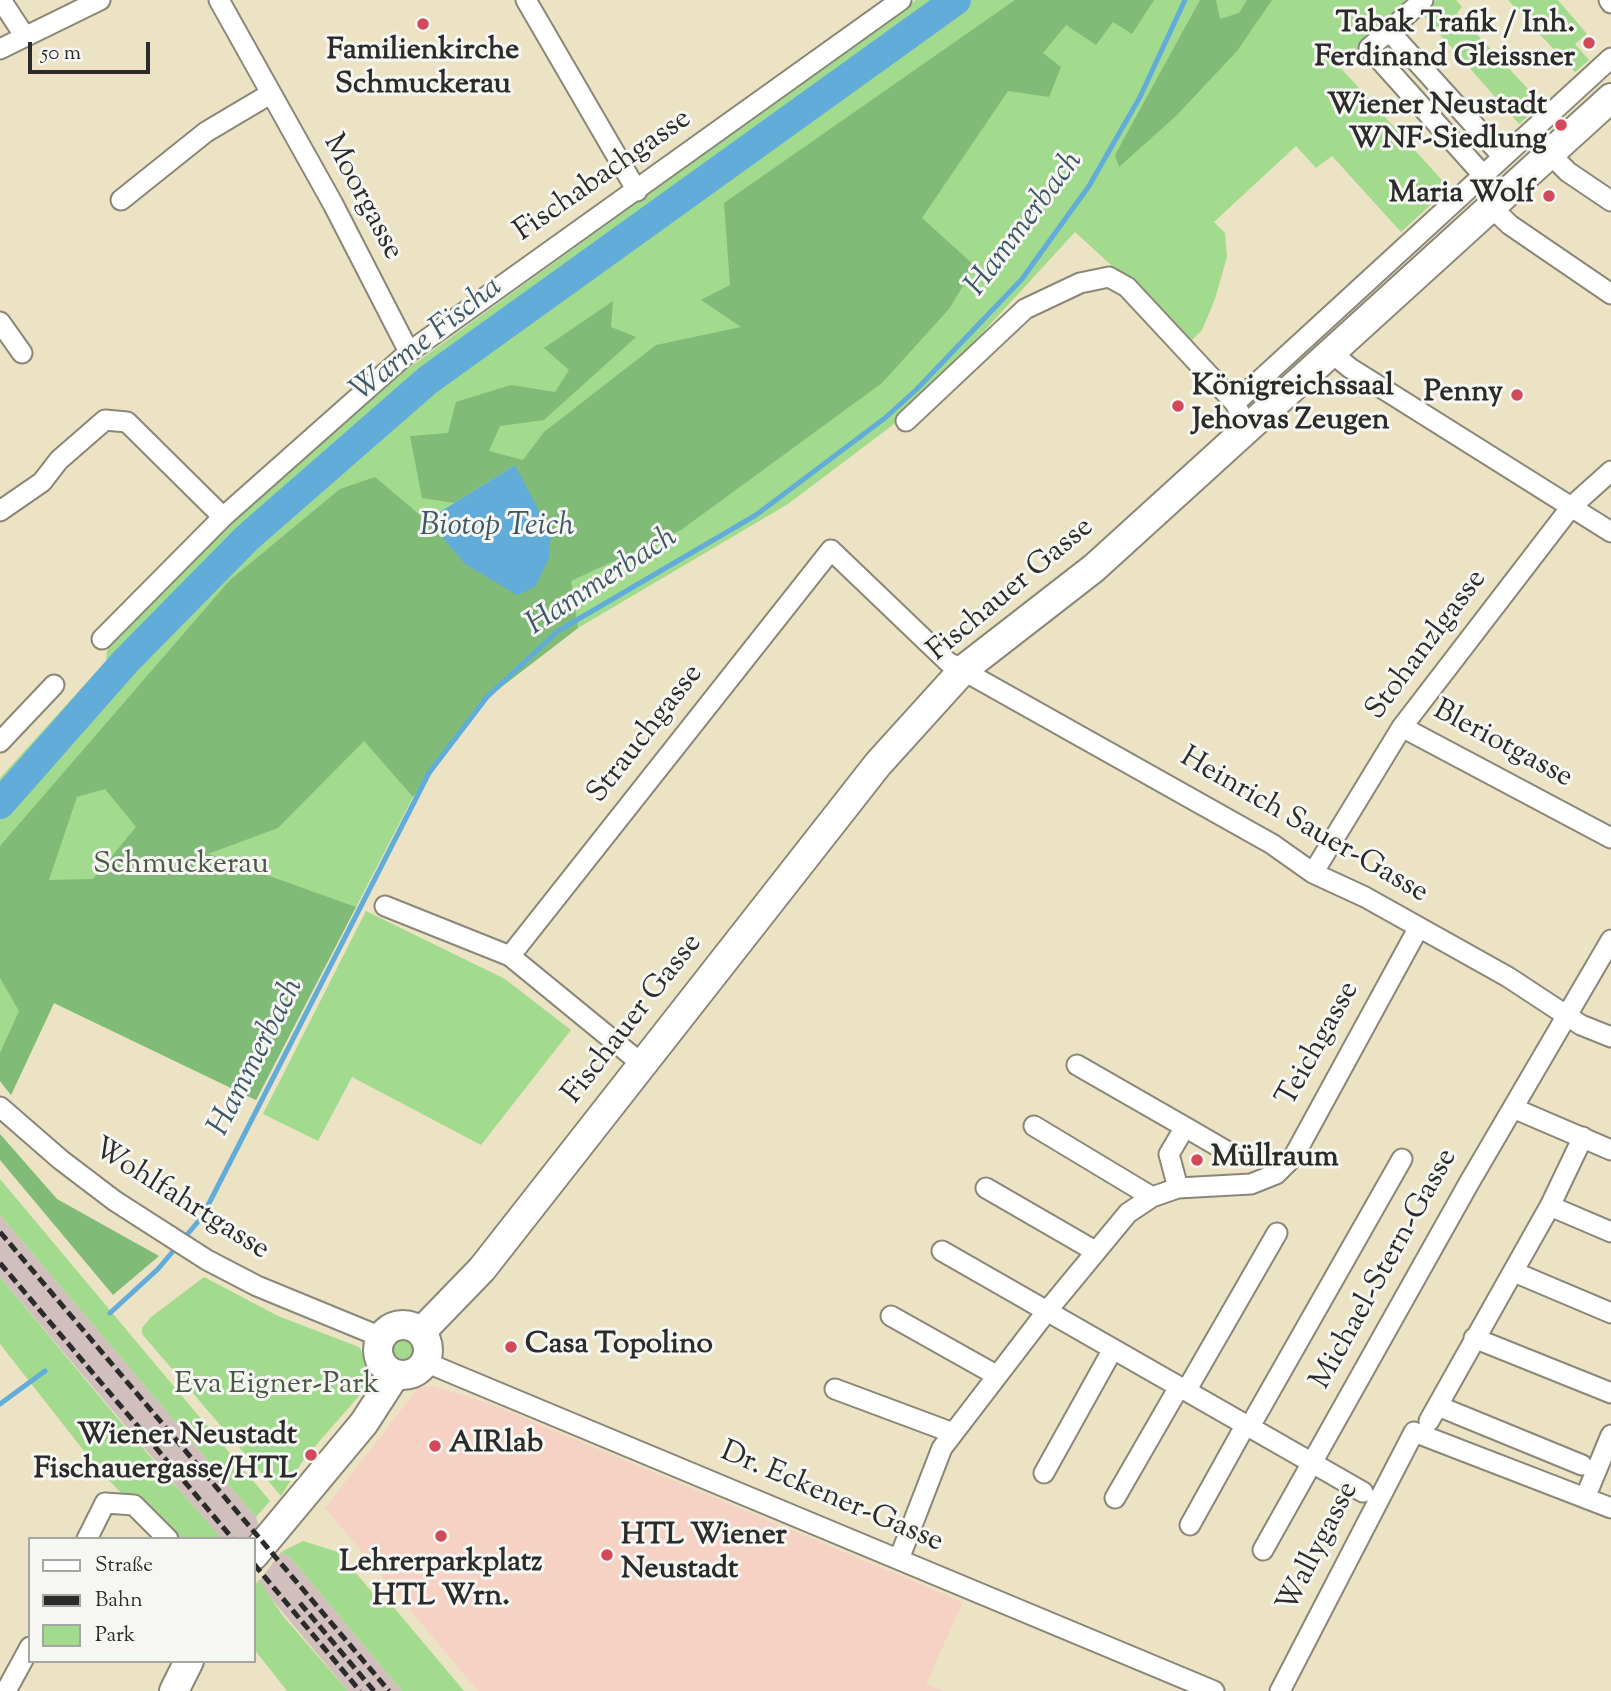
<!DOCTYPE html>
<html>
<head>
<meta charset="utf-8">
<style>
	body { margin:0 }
	#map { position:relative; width:1611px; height:1691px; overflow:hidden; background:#ebe3c4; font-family:"Sorts Mill Goudy",serif }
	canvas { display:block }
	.legend { position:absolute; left:28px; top:1537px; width:228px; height:126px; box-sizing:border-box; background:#f6f6f2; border:2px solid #a5a5a2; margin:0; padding:9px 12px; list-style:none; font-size:21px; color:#2b2b2b }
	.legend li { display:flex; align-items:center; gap:14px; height:35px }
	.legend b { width:35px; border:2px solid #a5a5a2 }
	.scale { position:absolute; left:28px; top:42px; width:122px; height:32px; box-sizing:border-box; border:4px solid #2b2b2b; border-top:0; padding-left:9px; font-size:21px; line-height:24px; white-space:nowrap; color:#2b2b2b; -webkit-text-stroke:5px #f6f6f2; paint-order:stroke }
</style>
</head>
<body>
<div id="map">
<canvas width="1611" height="1691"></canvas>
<ul class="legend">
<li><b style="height:9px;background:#fff"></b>Straße</li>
<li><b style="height:9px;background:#2b2b2b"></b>Bahn</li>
<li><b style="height:19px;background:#a2db8d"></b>Park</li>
</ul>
<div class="scale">50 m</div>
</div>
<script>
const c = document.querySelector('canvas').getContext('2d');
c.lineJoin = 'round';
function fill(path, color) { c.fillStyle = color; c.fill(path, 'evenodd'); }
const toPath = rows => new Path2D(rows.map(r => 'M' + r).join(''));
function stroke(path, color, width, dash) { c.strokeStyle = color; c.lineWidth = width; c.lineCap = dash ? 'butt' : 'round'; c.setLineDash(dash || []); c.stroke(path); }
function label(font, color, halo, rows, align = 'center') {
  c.font = font + ' "Sorts Mill Goudy",serif'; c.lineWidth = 6; c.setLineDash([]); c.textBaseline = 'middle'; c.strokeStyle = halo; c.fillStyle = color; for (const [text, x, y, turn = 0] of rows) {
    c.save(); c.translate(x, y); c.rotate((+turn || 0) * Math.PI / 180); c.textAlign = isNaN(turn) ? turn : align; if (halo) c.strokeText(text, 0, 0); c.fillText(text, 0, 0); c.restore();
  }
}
fill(toPath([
	[433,1386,488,1403,963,1602,926,1684,944,1691,478,1691,325,1508,418,1388]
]), '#f6d2c4');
fill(toPath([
	[0,1215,256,1517,259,1526,250,1539,221,1539,0,1277],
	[281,1552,290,1557,402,1691,348,1691,260,1585,259,1581]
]), '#d1bfbe');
fill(toPath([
	[916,0,944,0,671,199,678,209,965,0,1404,0,1407,3,1339,66,1449,188,1401,232,1332,156,1316,168,1296,146,1214,222,1225,233,1227,257,1215,299,1202,330,1188,344,1135,287,1075,232,910,412,788,504,578,628,491,695,413,797,256,1100,54,1003,11,1095,0,1081,0,778,106,661,107,650,159,594,303,456,388,383],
	[1436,0,1456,0,1462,7,1457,13,1542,104,1519,124,1421,13],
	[1508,0,1558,0,1587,34,1575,44,1589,60,1575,72],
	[366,911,505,979,571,1030,481,1145,352,1077,318,1141,263,1114],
	[0,1179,270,1501,256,1517,0,1215],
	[0,1277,129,1432,222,1539,165,1539,99,1470,0,1344],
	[204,1277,278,1316,359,1347,366,1358,365,1389,304,1459,281,1496,142,1334,142,1328,151,1317],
	'388 1352a16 16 0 1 1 32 0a16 16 0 1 1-32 0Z',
	[303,1541,338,1552,383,1605,391,1604,464,1691,402,1691,290,1557,281,1552],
	[259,1580,283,1616,348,1691,287,1691,254,1649,254,1586]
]), '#a2db8d');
fill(toPath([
	[944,0,965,0,678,209,670,199],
	[1015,0,1154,0,1132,34,1113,22,1096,45,1066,25,1043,53,1061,67,1049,97,1008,91,922,218,975,266,949,309,882,383,681,530,571,581,578,628,491,695,413,797,364,741,278,828,208,854,356,907,256,1100,54,1003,11,1095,0,1081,0,1053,19,1011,0,978,0,846,230,580,340,489,375,477,433,526,466,564,515,465,454,503,422,498,410,436,448,433,456,402,511,385,555,392,569,370,544,348,613,301,611,327,636,337,544,420,500,426,489,451,523,460,544,432,656,345,741,327,701,300,730,285,724,203],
	[105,789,136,827,93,879,49,880,77,797],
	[1200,0,1216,0,1220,19,1239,13,1247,0,1272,0,1237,51,1176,116,1119,167,1115,155],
	[0,1134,57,1199,159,1256,113,1295,0,1160]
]), '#81bb78');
fill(toPath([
	[515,465,551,534,549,558,535,587,517,595,465,564,433,526,440,512]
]), '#62acda');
stroke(toPath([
	[110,1313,158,1269,202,1217,429,773,487,697,558,631,756,515,885,418,916,390,1022,279,1089,186,1140,97,1185,0],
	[0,1404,45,1371]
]), '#62acda', 5);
stroke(toPath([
	[0,804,125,662,247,538,428,380,956,0]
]), '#62acda', 30);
const street = toPath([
	[1,0,24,35],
	[219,0,333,204,409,352],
	[526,0,637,191],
	[1609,0,1611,3],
	[1389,31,1423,0],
	[0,49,100,0],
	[1550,154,1568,172,1611,201],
	[1483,175,1369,48,1389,31,1503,157],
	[121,200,206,132,270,94],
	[1492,208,1510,225,1611,294],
	[0,322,22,353],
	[1333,354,1350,368,1611,532],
	[1235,403,1611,58],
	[906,421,1025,309,1080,283,1109,277,1127,287,1235,403,1248,430],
	[0,511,42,482,59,460,105,420,127,422,223,517],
	[102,639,223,517,409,352,901,0],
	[1402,727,1611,838],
	[0,742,54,685],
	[1313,873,1402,727,1571,507,1611,471],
	[385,906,510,956,642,1064],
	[510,956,831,550,948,662,1272,844,1313,873,1365,897,1508,977,1581,1025,1611,1037],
	[1077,1065,1185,1127],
	[0,1107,61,1160,115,1201,207,1260,257,1286,381,1337],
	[1513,1108,1611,1150],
	[1034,1126,1152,1197],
	[986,1188,1095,1251],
	[1178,1188,1169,1154,1185,1127,1228,1152],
	[1550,1206,1611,1232],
	[942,1251,1363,1492],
	[1514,1272,1611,1313],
	[891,1316,996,1375],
	[1474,1338,1611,1393],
	[425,1362,1214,1691],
	[835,1389,953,1433],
	[1186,1391,1277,1233],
	[1438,1406,1582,1465],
	[1429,1421,1550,1206,1583,1137],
	[1249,1428,1402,1159],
	[1044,1473,1113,1349],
	[1115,1498,1179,1387],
	[1585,1498,1611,1435],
	[1190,1525,1245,1426],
	[87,1539,105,1503,134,1505,168,1539],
	[1263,1550,1469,1183,1611,940],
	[899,1559,942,1448,1047,1311,1128,1213,1152,1197,1178,1188,1251,1184,1276,1174,1294,1156,1419,927],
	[6,1691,30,1647],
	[1280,1691,1414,1432,1611,1508]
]);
const secondary = toPath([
	'378 1350a25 25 0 1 1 50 0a25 25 0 1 1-50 0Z',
	[421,1332,482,1269,878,764,964,669,1094,568,1611,98],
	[254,1555,364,1423,395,1375],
	[174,1691,189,1661]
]);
stroke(street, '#8b8778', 23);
stroke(secondary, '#8b8778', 32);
stroke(street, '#fff', 19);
stroke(secondary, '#fff', 28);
stroke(toPath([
	[0,1232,389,1691],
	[0,1263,233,1539],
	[254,1564,360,1691],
	[300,1603,374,1691]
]), '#2b2b2b', 5, [10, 5]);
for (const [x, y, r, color] of [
	[423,24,7,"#d1495b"],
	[1589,43,7,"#d1495b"],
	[1561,125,7,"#d1495b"],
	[1549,196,7,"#d1495b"],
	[1517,395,7,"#d1495b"],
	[1178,406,7,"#d1495b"],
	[1197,1160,7,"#d1495b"],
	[511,1347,7,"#d1495b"],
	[435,1446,7,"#d1495b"],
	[311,1455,7,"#d1495b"],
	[441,1536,7,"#d1495b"],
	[607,1555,7,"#d1495b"]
]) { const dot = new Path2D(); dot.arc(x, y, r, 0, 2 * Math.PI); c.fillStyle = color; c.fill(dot); stroke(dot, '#f6f6f2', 2.5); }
label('bold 30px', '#2b2b2b', '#f6f6f2', [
	["Tabak Trafik / Inh.",1575,26],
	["Ferdinand Gleissner",1575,60],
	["Familienkirche",423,53,"center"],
	["Schmuckerau",423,87,"center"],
	["Wiener Neustadt",1547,108],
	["WNF-Siedlung",1547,142],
	["Maria Wolf",1535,196],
	["Königreichssaal",1192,389,"left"],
	["Jehovas Zeugen",1192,423,"left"],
	["Penny",1503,395],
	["Müllraum",1211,1160,"left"],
	["Casa Topolino",525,1347,"left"],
	["Wiener Neustadt",297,1438],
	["Fischauergasse/HTL",297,1472],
	["AIRlab",449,1446,"left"],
	["HTL Wiener",621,1538,"left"],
	["Neustadt",621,1572,"left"],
	["Lehrerparkplatz",441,1565,"center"],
	["HTL Wrn.",441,1599,"center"]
], 'right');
label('30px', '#2b2b2b', '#f6f6f2', [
	["Fischabachgasse",604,177,-35],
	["Moorgasse",361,198,62],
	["Fischauer Gasse",1012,591,-40],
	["Stohanzlgasse",1428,646,-53],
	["Strauchgasse",647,735,-52],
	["Bleriotgasse",1502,746,28],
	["Heinrich Sauer-Gasse",1303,827,30],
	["Fischauer Gasse",634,1020,-52],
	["Teichgasse",1320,1045,-61],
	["Wohlfahrtgasse",180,1201,32],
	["Michael-Stern-Gasse",1386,1270,-61],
	["Dr. Eckener-Gasse",831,1499,23],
	["Wallygasse",1320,1548,-63]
]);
label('30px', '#495744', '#f6f6f2', [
	["Schmuckerau",181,867],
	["Eva Eigner-Park",277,1387]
]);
label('italic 32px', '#3e5868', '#f6f6f2', [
	["Hammerbach",1026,225,-53],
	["Warme Fischa",428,341,-38],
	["Biotop Teich",497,529],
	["Hammerbach",603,583,-33],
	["Hammerbach",258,1058,-63]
]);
</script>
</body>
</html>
